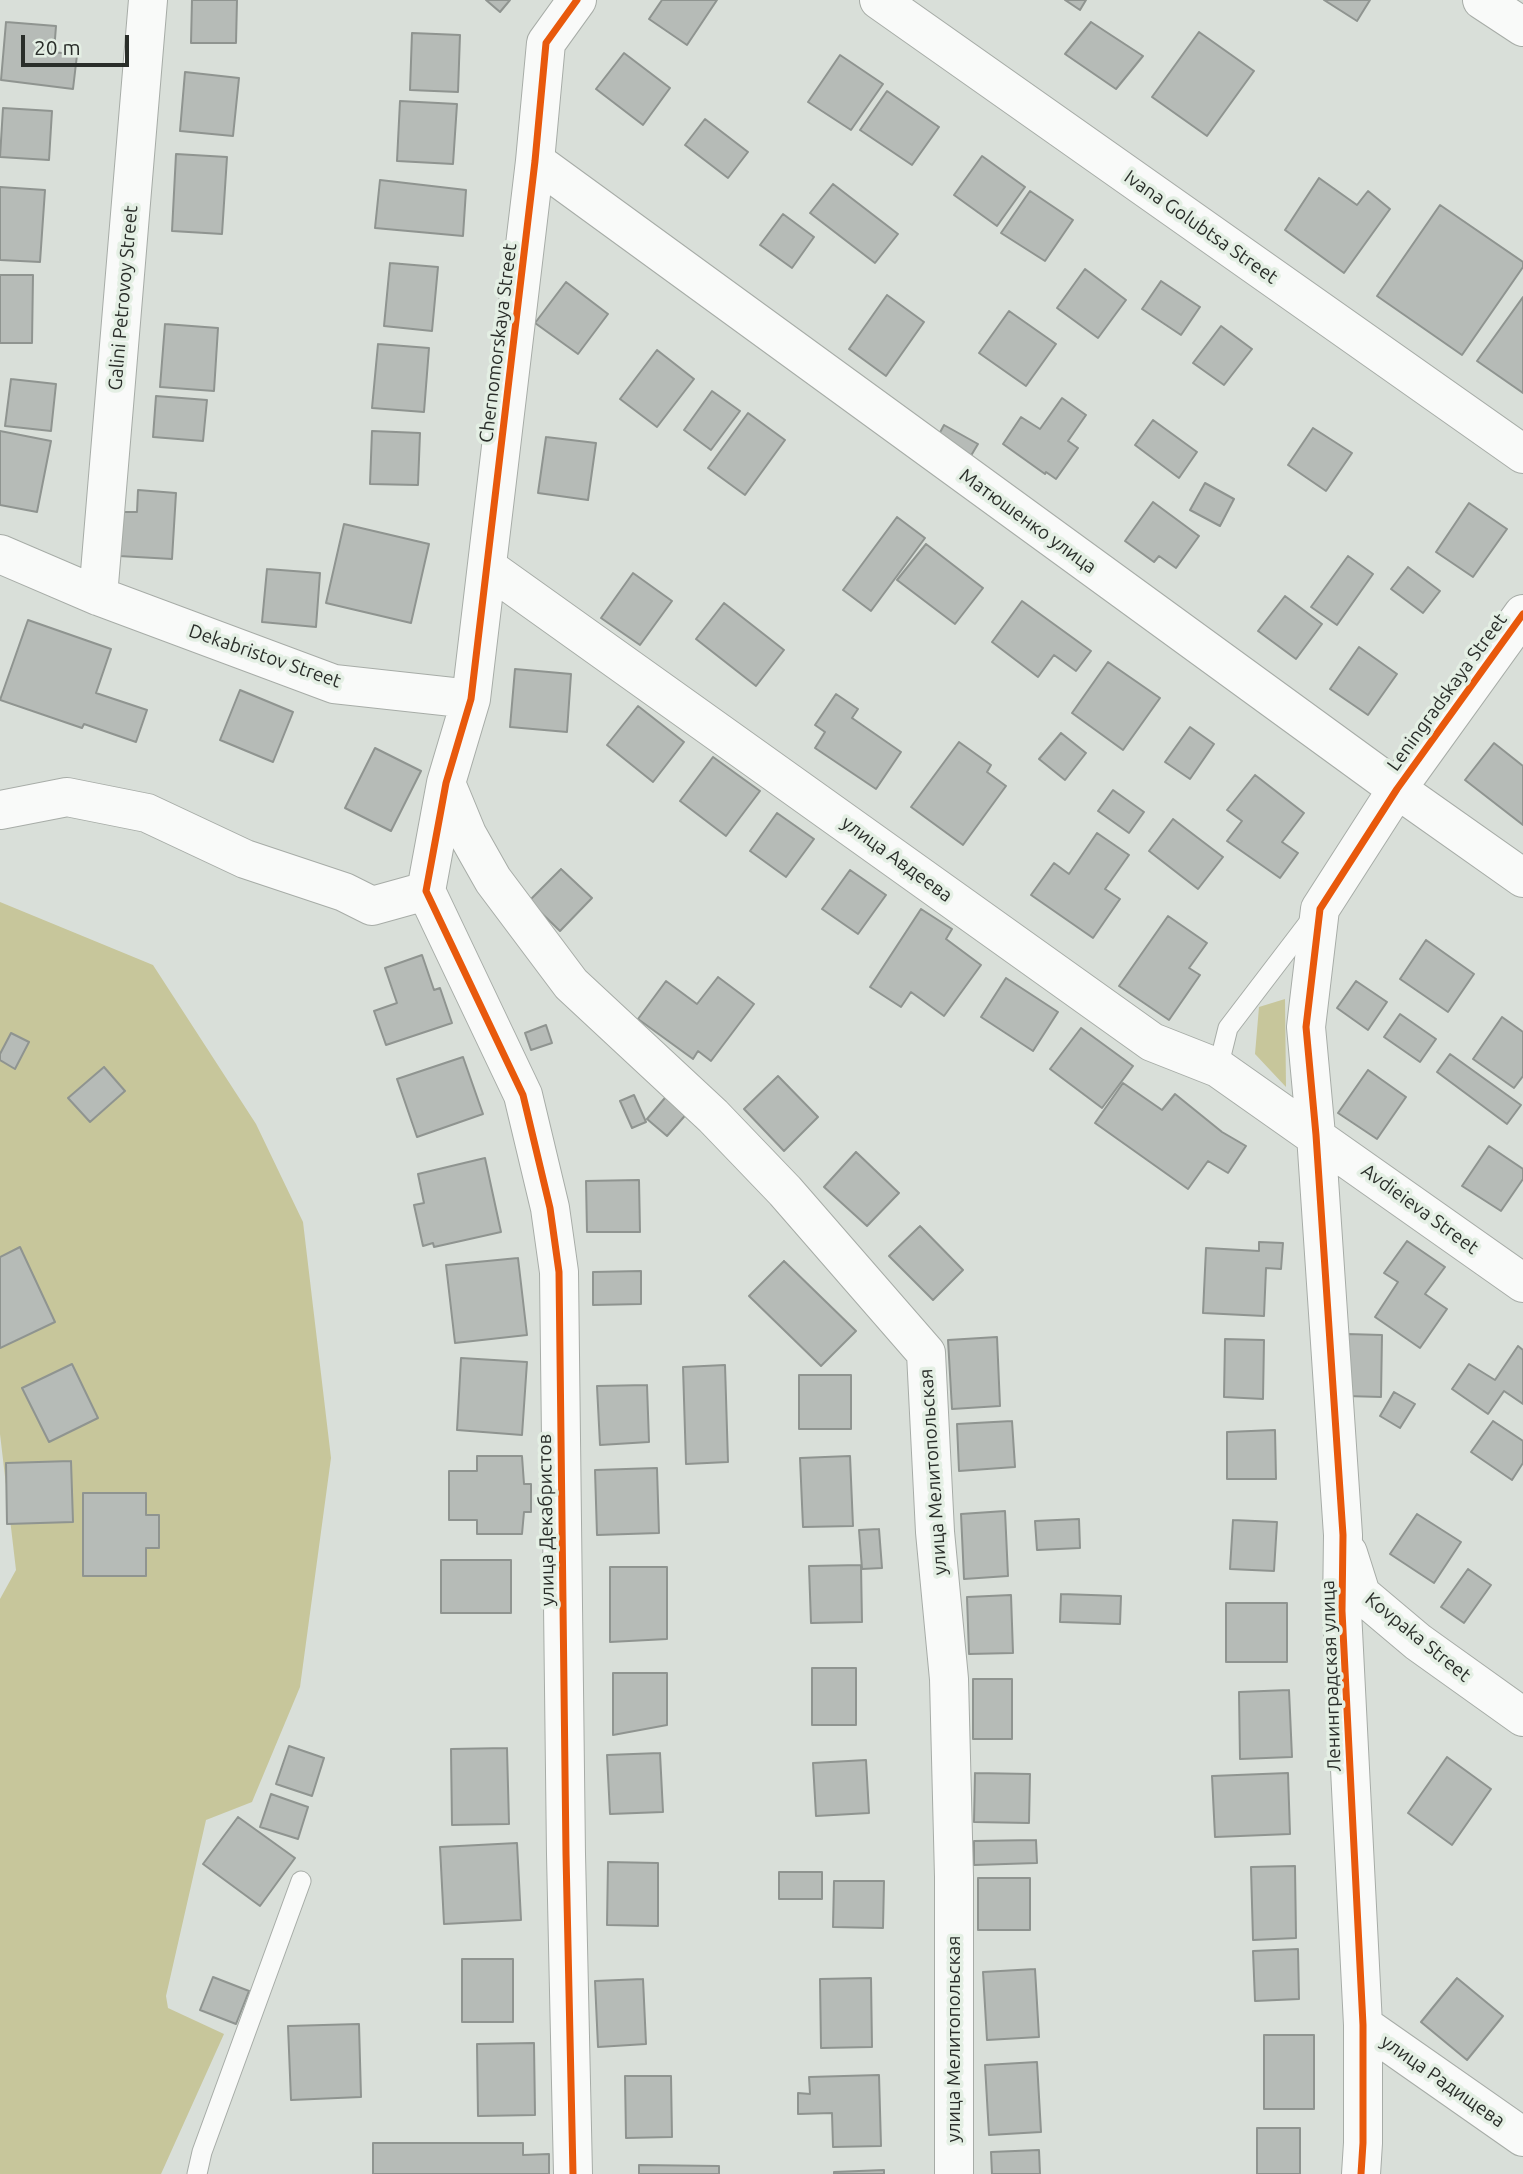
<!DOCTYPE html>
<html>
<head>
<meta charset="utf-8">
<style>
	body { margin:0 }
	#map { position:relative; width:1523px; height:2174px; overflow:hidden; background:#d9dfd9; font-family:Ubuntu,sans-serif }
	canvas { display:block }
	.scale { position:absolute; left:21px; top:35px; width:108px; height:32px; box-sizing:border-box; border:4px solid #2a2e2a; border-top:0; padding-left:9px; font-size:21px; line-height:24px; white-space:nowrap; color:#2a2e2a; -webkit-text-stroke:5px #e4efe4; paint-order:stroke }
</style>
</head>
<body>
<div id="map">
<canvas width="1523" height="2174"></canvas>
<div class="scale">20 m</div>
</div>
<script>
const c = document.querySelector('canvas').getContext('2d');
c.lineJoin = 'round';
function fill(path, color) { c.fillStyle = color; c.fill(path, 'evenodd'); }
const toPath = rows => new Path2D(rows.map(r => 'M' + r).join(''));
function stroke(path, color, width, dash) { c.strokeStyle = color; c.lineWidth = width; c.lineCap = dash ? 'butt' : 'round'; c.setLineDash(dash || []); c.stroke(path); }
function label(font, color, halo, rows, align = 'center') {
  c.font = font + ' Ubuntu,sans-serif'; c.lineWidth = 7; c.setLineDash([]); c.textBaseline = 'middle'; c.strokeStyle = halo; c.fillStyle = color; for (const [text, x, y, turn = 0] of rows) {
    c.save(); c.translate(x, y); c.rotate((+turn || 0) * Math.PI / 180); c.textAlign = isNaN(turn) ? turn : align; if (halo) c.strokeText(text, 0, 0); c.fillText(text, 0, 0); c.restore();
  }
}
fill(toPath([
	[0,902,153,965,256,1124,303,1222,331,1458,300,1687,252,1802,206,1820,166,1996,168,2008,224,2034,161,2174,0,2174,0,1599,16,1570,0,1434],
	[1285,999,1286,1087,1255,1054,1259,1007]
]), '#c7c69b');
const building = toPath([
	[192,0,237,0,236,43,191,43,192,0],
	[486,0,510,0,500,12,486,0],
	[662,0,717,0,687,45,649,19,662,0],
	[1065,0,1086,0,1080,10,1065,0],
	[1324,0,1370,0,1357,21,1324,0],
	[6,22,56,26,54,52,77,55,73,89,1,80,6,22],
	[1091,22,1143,56,1116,89,1065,54,1091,22],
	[1199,32,1254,71,1207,136,1152,97,1199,32],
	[412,33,460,35,458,92,410,90,412,33],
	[624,53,670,88,643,125,596,89,624,53],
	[840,55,883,84,851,130,808,102,840,55],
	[185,72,239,78,233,136,180,131,185,72],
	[887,91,939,127,912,165,860,130,887,91],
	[400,101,457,104,453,164,397,161,400,101],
	[3,108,52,111,49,160,0,157,3,108],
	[705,119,748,152,728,178,685,145,705,119],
	[176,154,227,157,222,234,172,231,176,154],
	[982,156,1025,187,997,226,954,195,982,156],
	[1319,178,1357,205,1368,191,1390,209,1344,273,1285,230,1319,178],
	[380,180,466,190,463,236,375,228,380,180],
	[833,184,898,234,875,263,810,213,833,184],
	[0,187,45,190,40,262,0,260,0,187],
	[1030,191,1073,220,1045,261,1001,233,1030,191],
	[1440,205,1523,262,1523,267,1462,355,1377,296,1440,205],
	[783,214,814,237,792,268,760,245,783,214],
	[390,263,438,267,432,331,384,326,390,263],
	[1085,269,1126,300,1098,338,1057,308,1085,269],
	[0,275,33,275,32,343,0,343,0,275],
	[1161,281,1200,307,1181,335,1142,309,1161,281],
	[566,282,608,314,578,354,535,323,566,282],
	[887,295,924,322,886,376,849,349,887,295],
	[1523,297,1523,393,1477,361,1523,297],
	[1009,311,1056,344,1026,386,979,353,1009,311],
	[165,324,218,328,214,391,160,387,165,324],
	[1221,326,1252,349,1224,385,1193,363,1221,326],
	[378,344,429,348,424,412,372,408,378,344],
	[657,350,694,379,657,427,620,399,657,350],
	[11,379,56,384,51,431,5,426,11,379],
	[712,391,740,411,711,450,684,430,712,391],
	[156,396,207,400,203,441,153,437,156,396],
	[1062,398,1086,415,1068,441,1078,448,1056,479,1046,472,1045,474,1003,444,1021,417,1040,429,1062,398],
	[748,413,785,440,745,495,708,468,748,413],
	[1153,420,1197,452,1179,478,1135,445,1153,420],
	[944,425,978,444,969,459,936,440,944,425],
	[1313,428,1352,453,1326,491,1288,465,1313,428],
	[0,431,51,441,37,512,0,505,0,431],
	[372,431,420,433,418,485,370,484,372,431],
	[546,437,596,443,588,500,538,493,546,437],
	[1205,483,1234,499,1220,526,1190,510,1205,483],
	[138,490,176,493,172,559,119,556,122,512,137,512,138,490],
	[1153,502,1199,536,1176,568,1159,556,1154,562,1125,541,1153,502],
	[1469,503,1507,529,1473,577,1436,552,1469,503],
	[897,517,925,538,871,611,843,590,897,517],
	[344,524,429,544,411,623,326,603,344,524],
	[926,544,983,588,955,624,897,580,926,544],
	[1348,556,1373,574,1337,625,1311,607,1348,556],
	[1408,567,1440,591,1423,613,1391,589,1408,567],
	[267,569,320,573,316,627,262,622,267,569],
	[633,573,672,601,640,645,601,618,633,573],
	[1285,596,1322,624,1296,659,1258,631,1285,596],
	[1022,601,1091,651,1076,671,1054,655,1038,677,992,642,1022,601],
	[724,603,784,650,756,686,696,639,724,603],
	[28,620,111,649,96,693,147,710,136,742,84,724,82,728,0,700,28,620],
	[1359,647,1397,674,1368,715,1330,689,1359,647],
	[1108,662,1160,698,1123,750,1072,713,1108,662],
	[515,669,571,674,567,732,510,727,515,669],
	[240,690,293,712,273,762,220,740,240,690],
	[836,694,858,709,852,718,901,752,876,789,815,748,825,732,815,725,836,694],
	[638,706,684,742,653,782,607,745,638,706],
	[1190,727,1214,744,1190,779,1165,762,1190,727],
	[1061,733,1086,753,1065,780,1039,759,1061,733],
	[959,742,991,765,987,772,1006,786,963,845,911,807,959,742],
	[1494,743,1523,766,1523,825,1465,780,1494,743],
	[375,748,421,771,391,831,345,808,375,748],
	[713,757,760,791,726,836,680,801,713,757],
	[1255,775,1304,813,1282,842,1298,853,1280,878,1227,841,1242,821,1227,810,1255,775],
	[1113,790,1144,812,1129,833,1098,811,1113,790],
	[777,813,814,839,786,877,750,851,777,813],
	[1173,819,1223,857,1198,889,1149,851,1173,819],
	[1097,833,1129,855,1105,889,1120,899,1093,938,1031,895,1054,863,1069,874,1097,833],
	[561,869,592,898,560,931,529,901,561,869],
	[850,870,886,895,858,934,822,909,850,870],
	[921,909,952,929,946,939,981,965,944,1016,911,992,901,1007,870,987,921,909],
	[1168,916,1207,943,1189,968,1200,975,1169,1020,1119,986,1168,916],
	[1426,940,1474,974,1448,1012,1400,979,1426,940],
	[422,955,434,990,440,988,452,1023,386,1045,374,1011,397,1003,385,968,422,955],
	[718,977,754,1004,711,1061,698,1051,693,1059,638,1019,666,981,697,1004,718,977],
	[1006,978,1058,1012,1033,1051,981,1017,1006,978],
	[1356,981,1387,1002,1368,1030,1337,1008,1356,981],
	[1400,1014,1436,1039,1420,1062,1384,1037,1400,1014],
	[1502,1017,1523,1032,1523,1076,1514,1088,1473,1059,1502,1017],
	[546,1025,552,1043,531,1050,525,1033,546,1025],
	[1081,1028,1133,1066,1102,1108,1050,1069,1081,1028],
	[11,1033,29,1042,15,1069,0,1060,0,1054,11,1033],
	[1450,1054,1521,1105,1507,1124,1437,1072,1450,1054],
	[463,1057,483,1114,417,1137,397,1079,463,1057],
	[104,1067,125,1091,90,1122,68,1098,104,1067],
	[1368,1070,1406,1097,1377,1139,1338,1113,1368,1070],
	[778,1076,818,1117,784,1151,744,1109,778,1076],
	[1123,1083,1162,1110,1175,1094,1222,1132,1246,1146,1228,1173,1208,1161,1188,1189,1095,1123,1123,1083],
	[670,1092,690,1110,667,1136,647,1119,670,1092],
	[634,1095,646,1122,632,1128,620,1101,634,1095],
	[1489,1146,1523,1169,1523,1179,1501,1211,1462,1186,1489,1146],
	[856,1152,899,1193,867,1226,824,1187,856,1152],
	[485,1158,501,1232,434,1247,433,1243,423,1246,414,1205,424,1203,418,1174,485,1158],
	[639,1180,640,1232,587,1232,586,1181,639,1180],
	[920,1226,963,1270,933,1300,889,1256,920,1226],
	[1407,1241,1445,1267,1425,1294,1447,1309,1420,1348,1375,1317,1398,1282,1384,1273,1407,1241],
	[1259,1242,1283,1243,1281,1269,1266,1268,1264,1316,1203,1313,1206,1248,1259,1251,1259,1242],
	[20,1247,55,1322,0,1348,0,1257,20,1247],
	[518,1258,527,1335,455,1343,446,1265,518,1258],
	[784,1261,856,1331,821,1366,749,1296,784,1261],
	[641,1271,641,1304,593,1305,593,1272,641,1271],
	[1347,1334,1382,1335,1381,1397,1346,1396,1347,1334],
	[997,1337,1000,1406,952,1409,948,1340,997,1337],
	[1225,1339,1264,1340,1263,1399,1224,1397,1225,1339],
	[1518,1346,1523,1350,1523,1404,1504,1391,1488,1414,1452,1389,1469,1364,1495,1380,1518,1346],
	[461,1358,527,1362,522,1435,457,1430,461,1358],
	[72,1364,98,1418,49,1442,22,1388,72,1364],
	[725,1365,728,1462,686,1464,683,1367,725,1365],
	[799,1375,851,1375,851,1429,799,1429,799,1375],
	[647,1385,649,1442,600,1445,597,1386,647,1385],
	[1394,1392,1415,1404,1400,1428,1380,1416,1394,1392],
	[1012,1421,1015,1467,959,1471,957,1424,1012,1421],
	[1493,1421,1523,1441,1523,1463,1512,1480,1471,1452,1493,1421],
	[1275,1430,1276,1479,1227,1479,1227,1432,1275,1430],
	[477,1456,522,1456,524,1484,531,1484,531,1512,524,1512,522,1534,477,1534,477,1520,449,1520,449,1471,477,1471,477,1456],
	[850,1456,853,1526,803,1527,800,1458,850,1456],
	[71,1461,73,1522,7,1524,6,1463,71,1461],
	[657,1468,659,1533,597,1535,595,1470,657,1468],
	[83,1493,146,1493,146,1515,159,1515,159,1548,146,1548,146,1576,83,1576,83,1493],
	[1005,1511,1008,1576,964,1579,961,1514,1005,1511],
	[1417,1514,1461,1542,1434,1583,1390,1554,1417,1514],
	[1079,1519,1080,1548,1037,1550,1035,1521,1079,1519],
	[1233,1520,1277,1522,1274,1571,1230,1569,1233,1520],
	[879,1529,882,1568,862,1569,859,1530,879,1529],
	[441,1560,511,1560,511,1613,441,1613,441,1560],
	[861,1565,862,1622,811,1623,809,1566,861,1565],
	[610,1567,667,1567,667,1639,610,1642,610,1567],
	[1468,1569,1491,1585,1464,1623,1441,1607,1468,1569],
	[1061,1594,1121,1596,1120,1624,1060,1622,1061,1594],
	[1011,1595,1013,1653,969,1654,967,1597,1011,1595],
	[1226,1603,1287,1603,1287,1662,1226,1662,1226,1603],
	[812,1668,856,1668,856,1725,812,1725,812,1668],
	[613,1673,667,1673,667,1725,613,1735,613,1673],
	[973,1679,1012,1679,1012,1739,973,1739,973,1679],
	[1289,1690,1292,1757,1240,1759,1239,1692,1289,1690],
	[289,1746,324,1758,312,1796,276,1784,289,1746],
	[507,1748,509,1824,452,1825,451,1749,507,1748],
	[660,1753,663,1812,610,1814,607,1755,660,1753],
	[1447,1757,1491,1789,1452,1845,1408,1813,1447,1757],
	[866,1760,869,1813,816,1816,813,1763,866,1760],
	[975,1773,1030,1774,1029,1823,974,1822,975,1773],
	[1288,1773,1290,1834,1215,1837,1212,1776,1288,1773],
	[271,1794,308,1807,298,1839,260,1827,271,1794],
	[238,1817,295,1858,260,1906,203,1864,238,1817],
	[1036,1840,1037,1863,974,1865,974,1841,1036,1840],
	[517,1843,521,1920,444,1924,440,1847,517,1843],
	[608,1862,658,1863,658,1926,607,1925,608,1862],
	[1295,1866,1296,1938,1253,1940,1251,1867,1295,1866],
	[779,1872,822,1872,822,1899,779,1899,779,1872],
	[978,1878,1030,1878,1030,1930,978,1930,978,1878],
	[834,1881,884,1881,883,1928,833,1927,834,1881],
	[1298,1949,1299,1999,1255,2001,1253,1951,1298,1949],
	[462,1959,513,1959,513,2022,462,2022,462,1959],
	[1035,1969,1039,2037,987,2040,983,1972,1035,1969],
	[213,1977,249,1991,236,2024,200,2010,213,1977],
	[871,1978,872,2047,821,2048,820,1979,871,1978],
	[1457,1978,1503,2016,1467,2060,1421,2022,1457,1978],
	[643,1979,646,2044,598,2047,595,1981,643,1979],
	[359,2024,361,2097,291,2100,288,2026,359,2024],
	[1264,2035,1314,2035,1314,2109,1264,2109,1264,2035],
	[534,2043,535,2115,478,2116,477,2044,534,2043],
	[1037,2062,1041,2132,989,2135,985,2065,1037,2062],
	[879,2075,881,2146,833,2147,832,2113,798,2114,798,2093,810,2094,809,2077,879,2075],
	[625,2076,671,2076,672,2137,626,2138,625,2076],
	[1257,2128,1300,2128,1300,2174,1257,2174,1257,2128],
	[373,2143,523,2143,523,2155,549,2154,549,2174,373,2174,373,2143],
	[1039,2150,1040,2174,992,2174,991,2152,1039,2150],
	[639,2165,719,2166,719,2174,639,2174,639,2165],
	[884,2170,884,2174,834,2174,834,2172,884,2170]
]);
fill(building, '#b6bbb7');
stroke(building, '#8f9490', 2);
const lane = toPath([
	[1218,1068,1228,1028,1312,918],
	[197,2174,202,2152,301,1881]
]);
const street = toPath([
	[879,0,1523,454],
	[1482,0,1523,27],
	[535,161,1397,789,1523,878],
	[0,554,98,596,334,684,471,699],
	[487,567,1152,1042,1218,1068,1523,1283],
	[98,596,148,0],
	[446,783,467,834,493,880,571,984,713,1116,785,1191,926,1353,935,1532,949,1679,954,1877,954,2174],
	[0,810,67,797,147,813,245,859,344,892,372,906,426,891],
	[1348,1553,1361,1594,1418,1642,1523,1717],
	[1363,2025,1523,2137],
	[573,2174,566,1854,559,1272,550,1208,523,1095,426,891,446,783,471,699,535,161,546,43,577,0],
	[1361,2174,1363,2143,1363,2025,1342,1611,1343,1535,1316,1135,1306,1027,1320,909,1397,789,1523,614]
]);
stroke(lane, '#a7aca7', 21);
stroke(street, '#a7aca7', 40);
stroke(lane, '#f9faf9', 19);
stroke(street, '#f9faf9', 38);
stroke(toPath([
	[573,2174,566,1854,559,1272,550,1208,523,1095,426,891,446,783,471,699,535,161,546,43,577,0],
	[1361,2174,1363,2143,1363,2025,1342,1611,1343,1535,1316,1135,1306,1027,1320,909,1397,789,1523,614]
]), '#e8590c', 7);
label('19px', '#2a2e2a', '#e4efe4', [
	["Ivana Golubtsa Street",1201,227,35],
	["Galini Petrovoy Street",123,298,-85],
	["Chernomorskaya Street",498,343,-83],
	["Матюшенко улица",1028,521,36],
	["Dekabristov Street",265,656,19],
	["Leningradskaya Street",1447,692,-54],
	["улица Авдеева",897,859,36],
	["Avdieieva Street",1420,1209,36],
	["улица Мелитопольская",933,1472,-94],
	["улица Декабристов",546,1520,-91],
	["Kovpaka Street",1418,1637,39],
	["Ленинградская улица",1331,1676,-92],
	["улица Мелитопольская",954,2039,-90],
	["улица Радищева",1443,2081,35]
]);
</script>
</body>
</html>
